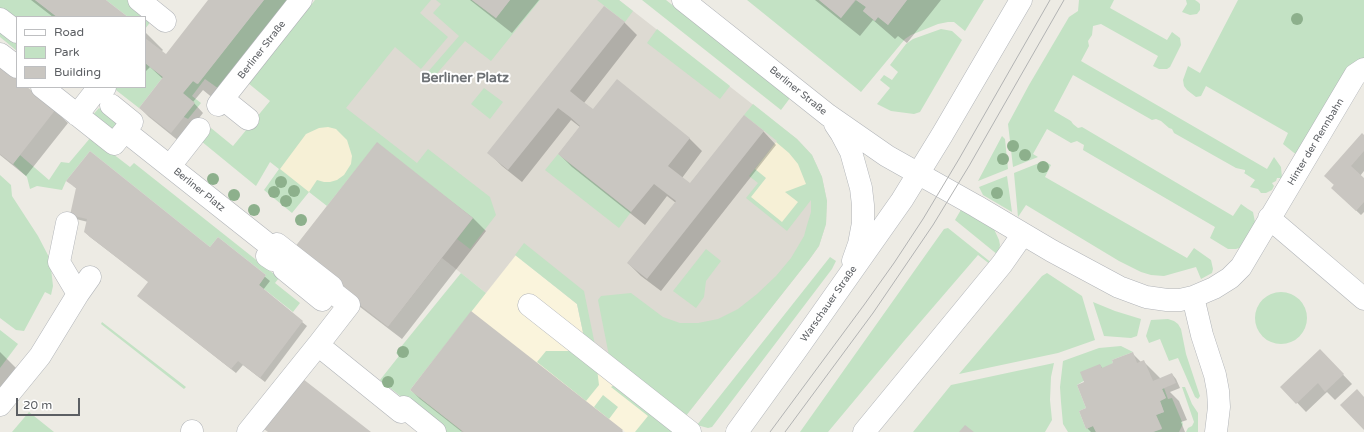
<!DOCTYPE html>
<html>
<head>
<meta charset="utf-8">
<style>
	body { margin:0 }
	#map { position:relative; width:1364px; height:432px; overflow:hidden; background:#edebe4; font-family:"Varela Round",sans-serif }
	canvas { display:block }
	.legend { position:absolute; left:16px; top:16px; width:130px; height:72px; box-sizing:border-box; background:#fff; border:1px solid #bebfc1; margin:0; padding:5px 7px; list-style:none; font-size:12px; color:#5c5f63 }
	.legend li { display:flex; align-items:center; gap:8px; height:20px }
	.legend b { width:20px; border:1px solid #bebfc1 }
	.scale { position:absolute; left:16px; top:398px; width:64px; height:18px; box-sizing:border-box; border:2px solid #5c5f63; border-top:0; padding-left:5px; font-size:12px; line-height:14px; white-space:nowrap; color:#5c5f63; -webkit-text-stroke:3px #fff; paint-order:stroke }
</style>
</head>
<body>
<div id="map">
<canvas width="1364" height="432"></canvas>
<ul class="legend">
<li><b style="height:5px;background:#fff"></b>Road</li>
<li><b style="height:11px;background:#c3e2c4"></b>Park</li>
<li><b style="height:11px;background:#c9c6c1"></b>Building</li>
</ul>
<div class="scale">20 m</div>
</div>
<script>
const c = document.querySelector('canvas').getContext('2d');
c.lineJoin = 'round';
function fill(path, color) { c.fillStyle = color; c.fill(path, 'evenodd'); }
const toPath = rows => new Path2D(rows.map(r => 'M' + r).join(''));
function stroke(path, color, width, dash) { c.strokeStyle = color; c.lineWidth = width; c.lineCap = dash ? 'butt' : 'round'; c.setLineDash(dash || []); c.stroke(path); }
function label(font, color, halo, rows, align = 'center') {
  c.font = font + ' "Varela Round",sans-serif'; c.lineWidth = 4; c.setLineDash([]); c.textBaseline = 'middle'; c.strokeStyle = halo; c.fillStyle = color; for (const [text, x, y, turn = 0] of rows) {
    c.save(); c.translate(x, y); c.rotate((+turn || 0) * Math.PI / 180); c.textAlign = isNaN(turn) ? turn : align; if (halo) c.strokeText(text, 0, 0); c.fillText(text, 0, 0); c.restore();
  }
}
fill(toPath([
	[515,255,577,304,584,337,664,400,640,432,625,432,623,430,621,432,464,432,410,390]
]), '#faf4dc');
fill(toPath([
	[315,0,443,0,493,39,523,0,619,0,797,139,812,155,822,177,827,201,826,224,819,246,809,260,685,417,584,337,577,304,516,255,486,293,442,258,388,327,291,252,372,148,269,58]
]), '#dddad2');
fill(toPath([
	[0,0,35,0,57,17,17,17,17,51,0,37],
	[106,0,127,0,152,20,145,29,145,17,128,17],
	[264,0,289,0,219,89,205,79,192,96,201,103,188,119,184,117,183,93,193,81,197,84],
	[315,0,431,0,420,13,448,37,421,69,395,47,346,108,417,163,428,149,490,197,496,215,470,249,457,239,473,218,377,143,327,206,309,192,292,213,264,190,279,169,270,162,256,186,201,141,211,128,233,146,270,101,248,83],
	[436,0,472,0,496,18,510,0,540,0,491,61,465,41,433,78,427,73,459,36,433,13,441,4],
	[597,0,619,0,633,11,625,22],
	[642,0,666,0,790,98,781,110],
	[747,0,819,0,841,18,856,0,866,7,863,11,875,21,878,17,888,25,907,0,984,0,965,31,954,22,948,22,938,24,911,35,905,39,861,92],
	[1079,0,1114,0,1110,8,1167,40,1172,32,1180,38,1181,45,1170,67,1167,69,1159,69,1153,66,1158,56,1101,24,1093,26,1092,35,1088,41,1089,46,1081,61,1267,169,1274,157,1281,167,1282,178,1277,178,1276,181,1272,183,1274,186,1272,190,1266,193,1261,193,1258,189,1250,187,1255,180,1244,173,1245,172,1245,170,1236,168,1174,133,1172,129,1169,128,1161,121,1156,119,1152,120,1073,75,1054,111,1071,121,1073,124,1078,128,1082,127,1233,216,1241,204,1248,209,1253,212,1255,222,1253,228,1243,245,1239,248,1236,249,1228,249,1210,238,1215,227,1083,150,1084,145,1077,141,1071,143,1047,129,1033,154,1038,157,1013,167,1008,124,1029,85,1069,17,1078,11],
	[1186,0,1195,0,1198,2,1200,4,1200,10,1197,14,1190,15,1182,12,1187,4],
	[1238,0,1364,0,1364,62,1298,156,1283,144,1288,133,1206,86,1201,96,1196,97,1187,90,1184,86,1183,80,1188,66,1200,73],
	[657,29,730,86,720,99,647,43],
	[941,29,952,31,962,40,920,112,914,114,891,111,877,104,890,88,880,80,884,75,892,80,898,72,890,65,906,44,913,39],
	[145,63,163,77,139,108,112,87,145,87],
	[484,88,503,102,490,119,471,104],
	[753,104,797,139,812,155,822,177,827,201,826,224,819,246,809,260,685,417,609,356,598,300,601,296,631,293,663,317,680,323,698,323,718,319,738,309,757,294,776,276,791,258,804,236,807,225,811,212,811,200,787,231,746,198,758,183,749,176,777,141,744,115],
	[99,108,124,128,115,138,90,118],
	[1002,136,1005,139,1008,169,978,181],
	[91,137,130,167,134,163,279,278,275,283,300,303,293,312,259,285,266,275,218,237,210,247,90,151,66,181,62,190,37,186,30,189,27,177,13,164,20,155,49,180,61,162,69,163],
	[558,154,631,212,619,228,545,170],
	[1044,161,1051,165,1045,177,1187,258,1194,248,1211,260,1213,269,1212,273,1201,279,1196,267,1164,276,1151,275,1141,272,1119,261,1026,205,1018,217,1014,173],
	[0,175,11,185,12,196,38,236,50,259,53,286,51,295,45,292,24,331,16,330,0,318],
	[1007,176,1012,212,983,195,979,187],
	[962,208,994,229,999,240,1000,245,998,255,955,220],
	[948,228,993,264,991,265,978,255,904,341,828,432,800,432,944,229],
	[524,243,584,291,595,345,584,337,577,304,515,255],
	[706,249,721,261,706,281,704,297,696,308,673,291],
	[830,257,836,261,832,269,712,427,708,428,697,425],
	[461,273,486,293,410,390,462,431,461,432,446,432,380,380,399,356,396,353],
	[1047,273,1082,296,1095,340,1058,353,959,374,1042,276],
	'1255 318a26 26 0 1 1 52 0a26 26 0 1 1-52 0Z',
	[1093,302,1115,311,1141,319,1137,336,1131,338,1104,336],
	[1168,319,1174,321,1178,324,1181,329,1186,354,1200,396,1198,399,1195,397,1178,358,1169,361,1160,339,1149,343,1146,336,1151,320],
	[102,322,186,387,184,389,101,324],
	[0,330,18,344,0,368],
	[1121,346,1133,352,1112,360,1113,363,1077,385,1086,408,1079,411,1086,429,1093,426,1096,432,1068,432,1063,424,1061,402,1060,387,1063,361,1099,348],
	[546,351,573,351,597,369,599,385,586,401,537,362],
	[1054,363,1051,377,1050,400,1052,420,1045,432,913,432,951,385],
	[616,384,673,432,635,432,648,416,611,387],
	[1182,387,1185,387,1192,404,1198,413,1198,432,1186,432,1188,428,1192,426,1194,422],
	[1164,388,1168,399,1172,398,1183,424,1179,432,1153,432,1162,428,1156,415,1164,412,1160,401,1166,398,1162,389],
	[603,395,618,407,609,419,594,407],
	[29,412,54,432,12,432]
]), '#c3e2c4');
fill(toPath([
	[328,127,336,129,347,140,352,156,351,164,344,175,337,180,330,182,324,182,317,180,309,192,280,169,306,134,319,128],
	[776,142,789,153,798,164,806,184,785,192,798,202,782,222,751,197,766,178,755,169]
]), '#f6f0d6');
fill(toPath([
	[31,0,105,0,126,17,53,17],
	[210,0,292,0,214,99,203,90,193,102,203,113,180,142,149,117,140,108,163,79,150,67,145,72,145,32,163,50,161,52,166,56],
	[470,0,539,0,512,33],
	[815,0,941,0,907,43,898,36,895,39,873,20,860,36],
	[624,22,637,35,584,103,594,111,689,138,702,151,682,178,690,184,744,117,764,132,776,145,661,291,641,276,628,263,676,203,667,196,645,225,572,167,559,154,580,127,571,120,522,182,502,166,489,153],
	[0,67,17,80,17,87,26,87,55,110,68,123,26,176,0,155],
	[1364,136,1364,171,1360,176,1364,179,1364,212,1361,215,1332,188],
	[377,144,473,218,486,231,402,339,309,268],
	[72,185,210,248,218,238,270,281,263,290,307,326,265,382,243,365,236,373,138,296,149,282,90,237,85,232,88,222,76,219,71,214,77,189],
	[0,352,18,370,0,393],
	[1132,353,1142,363,1144,362,1161,379,1172,374,1176,379,1180,388,1170,392,1179,401,1187,420,1181,422,1185,432,1091,432,1087,428,1086,382,1100,365,1103,369],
	[1329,360,1352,384,1335,400,1327,392,1306,412,1282,387],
	[411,390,622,431,623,432,462,432,420,399]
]), '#0003');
fill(toPath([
	[35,0,106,0,128,17,57,17],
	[208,0,264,0,198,84,193,81,183,93,195,103,171,133,139,108,163,77,145,63,145,38,166,54],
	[472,0,510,0,496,18],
	[819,0,855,0,841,18],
	[856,0,907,0,888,25,878,17,875,21,863,11,866,7],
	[604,6,625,22,570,91,581,100,593,109,617,79,690,138,668,166,690,183,744,115,764,131,647,279,627,263,676,201,654,184,631,212,558,154,580,126,570,117,558,108,508,170,487,153],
	[0,65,17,79,17,87,27,87,56,109,13,164,0,154],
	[1362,133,1364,135,1364,151,1351,166,1364,178,1364,202,1356,211,1331,188,1334,185,1324,176],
	[377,142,473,218,388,327,291,252],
	[90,151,210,247,218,237,266,275,259,285,303,321,260,378,238,361,231,369,137,296,148,282,84,232,87,219,70,215,76,188,66,181],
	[471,311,623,430,621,432,464,432,410,390],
	[1320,349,1344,374,1325,392,1318,383,1296,404,1280,387],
	[1133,352,1137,363,1144,360,1153,381,1172,373,1176,383,1162,389,1166,398,1160,401,1164,412,1156,415,1162,429,1153,432,1096,432,1093,426,1086,429,1079,411,1086,408,1077,385,1084,382,1080,372,1100,364,1102,368,1113,363,1112,360],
	[303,379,371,432,268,432,264,429],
	[1357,389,1364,397,1364,430,1340,405],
	[965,425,974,432,959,432]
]), '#c9c6c1');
const minor = toPath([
	[139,0,165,21],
	[683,0,828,115,887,156,976,206,1052,251,1119,287,1146,297,1167,300,1180,300,1193,297,1214,288,1230,278,1241,267,1355,75,1364,69],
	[0,19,17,32],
	[0,54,17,67],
	[42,87,114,144,132,122,111,105],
	[223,99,248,119],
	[218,105,301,0],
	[77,115,95,92,105,87],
	[835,124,841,133,851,152,861,188,863,205,863,223,859,244,853,261],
	[125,131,274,249],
	[170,166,199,129],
	[1269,218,1364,299],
	[67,223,59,262,78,294],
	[273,260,267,256,277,244,332,287,330,290,349,305,318,345,401,412,404,407,435,432],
	[284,269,322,300,330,290],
	[1193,297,1202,335,1215,375,1218,391,1219,407,1216,432],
	[529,305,690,432],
	[0,405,40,356,78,294,90,277],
	[192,431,192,432],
	[248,432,318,345],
	[737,432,797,349,902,200,942,135,1021,0],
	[864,432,1002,264,1023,234]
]);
stroke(minor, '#b1b4b8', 23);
stroke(minor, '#fff', 22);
stroke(toPath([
	[770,432,864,305,894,263,923,219,959,159,1050,0],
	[785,432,873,313,933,225,969,166,1064,0]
]), '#b2b3b3', 1);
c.fillStyle = '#8db08c';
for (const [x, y] of [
	[1297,19],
	[1013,146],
	[1025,155],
	[1003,159],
	[1043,167],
	[213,179],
	[281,182],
	[294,191],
	[274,192],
	[997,193],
	[234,195],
	[286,201],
	[254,210],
	[301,220],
	[403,352],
	[388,382]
]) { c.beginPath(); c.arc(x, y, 6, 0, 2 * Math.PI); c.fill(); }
label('10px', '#5c5f63', '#fff', [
	["Berliner Straße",262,50,-52],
	["Berliner Straße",798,91,39],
	["Hinter der Rennbahn",1316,142,-59],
	["Berliner Platz",199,190,39],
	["Warschauer Straße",829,304,-55]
]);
label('bold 14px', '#6d7175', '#fff', [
	["Berliner Platz",465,78]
]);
</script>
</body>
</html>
